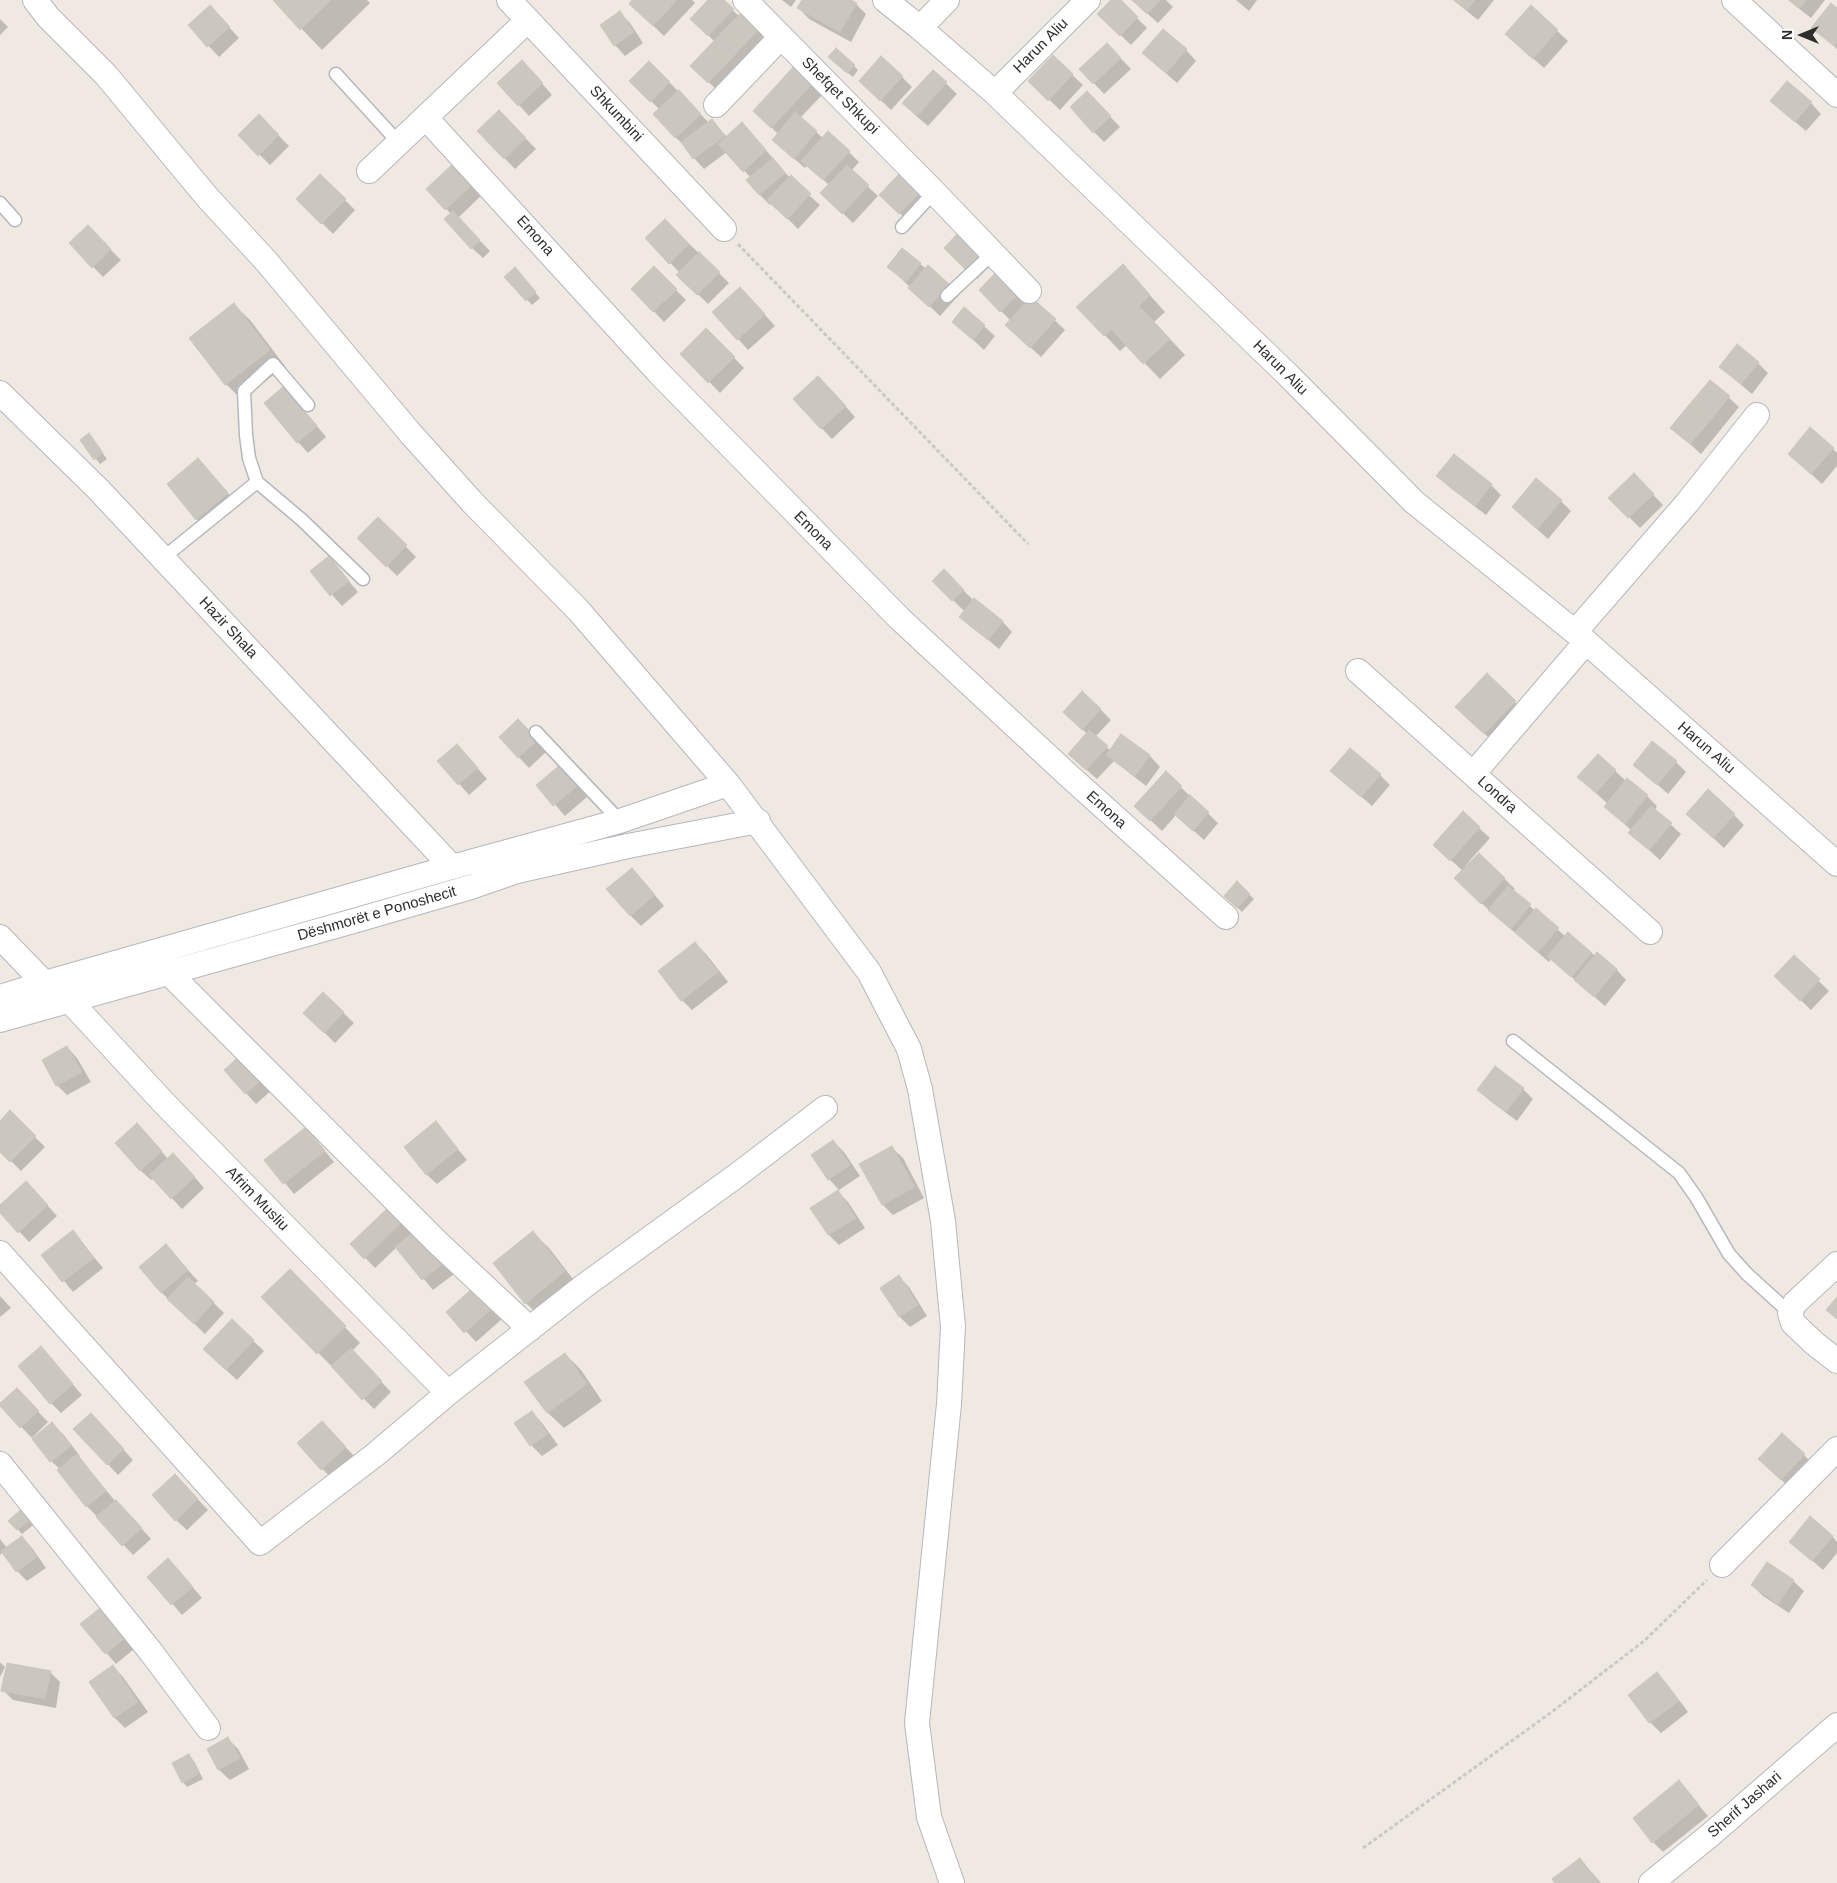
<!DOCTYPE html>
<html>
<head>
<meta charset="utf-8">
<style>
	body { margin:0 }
	#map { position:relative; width:1837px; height:1883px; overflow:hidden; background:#efe9e1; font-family:Arial,sans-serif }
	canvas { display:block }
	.north { position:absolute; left:1777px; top:10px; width:50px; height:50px; -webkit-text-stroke:4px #fff; paint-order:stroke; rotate:270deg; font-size:14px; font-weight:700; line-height:20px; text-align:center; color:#2e2e2e }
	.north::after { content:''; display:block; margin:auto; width:18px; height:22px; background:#2e2e2e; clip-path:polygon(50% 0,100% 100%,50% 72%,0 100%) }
</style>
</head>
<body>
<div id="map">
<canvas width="1837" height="1883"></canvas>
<div class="north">N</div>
</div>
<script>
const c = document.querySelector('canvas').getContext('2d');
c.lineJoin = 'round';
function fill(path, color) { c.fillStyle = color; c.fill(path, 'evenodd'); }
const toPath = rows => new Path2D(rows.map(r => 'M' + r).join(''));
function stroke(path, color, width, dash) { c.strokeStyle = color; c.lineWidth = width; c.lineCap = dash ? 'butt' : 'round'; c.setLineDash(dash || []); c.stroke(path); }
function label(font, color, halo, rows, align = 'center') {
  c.font = font + ' Arial,sans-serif'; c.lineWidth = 4.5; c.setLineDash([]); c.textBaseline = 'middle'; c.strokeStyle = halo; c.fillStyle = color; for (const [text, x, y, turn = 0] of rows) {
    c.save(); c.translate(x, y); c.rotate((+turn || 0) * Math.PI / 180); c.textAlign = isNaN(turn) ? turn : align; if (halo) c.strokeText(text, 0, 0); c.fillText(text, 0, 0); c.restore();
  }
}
fill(toPath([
	[274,0,367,0,370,3,322,50],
	[634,0,692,0,695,3,664,36,641,14],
	[710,0,722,0,739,16,743,13,770,39,719,92,692,66,715,42,692,19],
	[782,0,796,0,791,7],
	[803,0,849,0,856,4,866,14,851,42,809,19,799,8],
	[1112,0,1119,0,1147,28,1131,45,1099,14],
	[1132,0,1166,0,1173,7,1158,23],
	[1236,0,1257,0,1249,11],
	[1453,0,1494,0,1478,20],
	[1788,0,1825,0,1811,18],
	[1531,7,1568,41,1544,68,1517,44],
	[1837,10,1837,49,1813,27],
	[620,13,630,23,643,43,625,56,615,45],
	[220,17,239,38,219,57,190,26],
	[0,19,8,27,0,35],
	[1107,44,1131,69,1104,94,1081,69],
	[1186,50,1196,61,1177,83,1154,63],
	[1053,57,1083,85,1060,110,1030,81],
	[649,62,689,102,709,123,712,121,727,137,752,134,790,178,820,205,798,229,772,203,770,205,760,195,748,181,751,178,727,152,704,169,694,158,685,147,654,114,659,109,631,81],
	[834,62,854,66,858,70,853,77],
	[796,66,824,93,800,118,823,138,849,152,859,162,851,171,878,196,853,223,822,193,829,185,807,165,805,168,784,150,773,140,778,134,765,121],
	[933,71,957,94,928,126,914,114],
	[532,72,552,95,529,116,499,83],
	[902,77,912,87,891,110,871,91],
	[1097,103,1120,127,1104,142,1094,132],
	[1811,103,1821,114,1806,131,1782,111],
	[499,111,536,149,515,169,478,131],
	[259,116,289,146,270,165,240,135],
	[457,162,485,192,458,218,490,251,483,258,472,248,451,214,427,189],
	[900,175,929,203,910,223,881,195],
	[298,199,345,200,355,210,333,234],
	[665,220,729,283,708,304,678,275,680,273,646,238],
	[961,232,993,263,977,279,946,248],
	[98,237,121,260,103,277,70,243],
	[920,264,948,285,959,295,940,316,889,267],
	[1123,265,1165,312,1154,322,1185,355,1160,379,1127,345,1120,351,1078,307],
	[654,268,686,300,664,322,633,289],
	[1001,269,1065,330,1041,357,1017,335,1011,321,980,290],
	[519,274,540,298,532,305,506,277],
	[750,298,775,326,748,350,714,312],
	[234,305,250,320,285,366,242,400,226,384,191,338],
	[965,309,995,336,984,350,954,322],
	[706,329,744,368,720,393,682,354],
	[1758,363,1768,373,1752,394,1720,367],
	[1711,381,1739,407,1701,454,1672,428],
	[829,388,855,417,832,439,795,400],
	[294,398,326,437,308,453,298,442],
	[89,435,107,459,100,464,81,440],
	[1833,449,1837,453,1837,466,1822,484,1789,454],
	[198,459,237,504,207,529,197,519],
	[1634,475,1663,505,1640,528,1610,498],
	[1438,476,1491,485,1501,495,1486,515,1448,486],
	[1561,501,1571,511,1548,539,1513,507],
	[378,518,416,557,397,576,359,538],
	[329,558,358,592,342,606,312,572],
	[944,571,974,601,1002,621,1012,632,999,649,961,617,965,612,934,581],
	[1487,675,1525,712,1495,744,1457,706],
	[1100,709,1111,720,1095,737,1111,751,1121,736,1150,756,1160,767,1146,786,1114,761,1097,779,1080,764,1087,734,1075,722],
	[518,721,547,751,529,768,500,737],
	[1598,755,1626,781,1647,796,1657,806,1655,810,1681,834,1660,860,1630,833,1632,831,1606,807,1608,804,1589,787],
	[467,756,487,779,469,795,439,761],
	[1676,762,1686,772,1668,794,1634,764],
	[560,767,587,797,565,816,538,785],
	[1332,771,1380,775,1390,785,1372,806],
	[1166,773,1218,823,1204,840,1176,815,1162,831,1146,816],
	[1734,815,1744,825,1724,848,1698,824],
	[1479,828,1490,838,1466,865,1467,867,1479,854,1515,889,1512,891,1565,936,1616,969,1626,980,1605,1006,1551,959,1549,962,1500,920,1466,889,1463,871,1445,855],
	[642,880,664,906,641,926,630,915],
	[1237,883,1254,899,1242,912,1225,896],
	[695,943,706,954,728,982,692,1010,682,1000],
	[1794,957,1829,991,1811,1010,1786,986],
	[323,993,354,1023,335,1043,304,1013],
	[67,1047,77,1058,91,1082,67,1095,57,1085],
	[253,1065,273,1089,256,1104,225,1070],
	[1523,1089,1533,1099,1517,1121,1489,1100,1479,1090],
	[10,1112,45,1147,21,1171,0,1150,0,1123],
	[436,1123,467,1160,437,1184,426,1174],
	[306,1128,334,1162,294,1194,266,1160],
	[147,1135,168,1159,184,1165,204,1188,182,1209,153,1178,151,1180,140,1170],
	[833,1141,844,1152,860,1176,839,1190,829,1179,813,1155],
	[892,1148,903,1158,924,1198,893,1215,883,1205,861,1165],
	[838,1192,848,1202,865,1228,839,1245,829,1235,812,1209],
	[36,1193,57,1216,29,1242,0,1211,0,1207],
	[392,1205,454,1274,433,1290,397,1247,375,1268,352,1244],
	[73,1232,103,1268,73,1292,43,1255],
	[533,1233,549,1248,580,1288,541,1318,526,1303],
	[166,1246,198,1281,194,1284,224,1313,205,1334,162,1293],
	[290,1270,360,1343,352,1351,391,1392,374,1409,263,1297],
	[899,1277,909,1287,927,1316,910,1327,900,1317,881,1288],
	[474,1288,502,1319,476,1342,448,1312],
	[0,1296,11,1308,0,1317],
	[232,1321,264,1351,237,1380,215,1360],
	[41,1348,82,1395,61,1413,51,1403],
	[565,1354,581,1370,602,1401,564,1428,548,1413,526,1382],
	[27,1400,48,1422,32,1438,0,1405],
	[532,1412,542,1423,558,1445,542,1456,531,1445,516,1423],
	[52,1424,63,1434,80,1456,79,1458,116,1502,127,1512,151,1539,133,1555,87,1506,60,1469,51,1461],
	[101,1425,133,1460,118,1475,75,1429],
	[332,1433,356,1458,333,1480,299,1444],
	[1804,1455,1814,1465,1792,1490,1770,1469],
	[185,1486,208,1510,187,1530,176,1520],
	[24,1509,37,1522,22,1534,10,1521],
	[1832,1536,1837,1542,1837,1553,1823,1570,1791,1542],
	[22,1537,32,1548,46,1568,27,1581,17,1571,3,1552,0,1555,0,1539,7,1548],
	[178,1570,202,1598,182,1615,149,1577],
	[1793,1581,1804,1591,1789,1613,1763,1596,1752,1585],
	[100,1610,134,1649,116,1664,82,1625],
	[0,1662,5,1667,0,1677],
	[113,1666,123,1677,148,1712,125,1728,115,1718,90,1682],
	[50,1672,60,1682,56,1708,13,1700,3,1690],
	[1657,1674,1667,1684,1688,1712,1661,1733,1650,1722,1629,1695],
	[228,1739,238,1749,249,1769,230,1780,219,1770,208,1750],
	[189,1756,194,1761,203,1779,187,1787,183,1782],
	[1679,1782,1708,1816,1663,1852,1653,1842],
	[1580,1859,1601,1883,1556,1883]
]), '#0003');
const building = toPath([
	[273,0,331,0,300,30,273,0],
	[632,0,677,0,653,26,629,4,632,0],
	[708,0,724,0,734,9,708,36,690,19,708,0],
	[802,0,851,0,857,3,840,32,797,8,802,0],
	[1111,0,1121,0,1138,17,1120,36,1097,14,1111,0],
	[1132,0,1160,0,1147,14,1132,0],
	[1454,0,1475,0,1467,10,1454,0],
	[1789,0,1806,0,1800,8,1789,0],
	[1831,3,1837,8,1837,42,1834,46,1811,28,1831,3],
	[210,5,230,27,207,47,188,25,210,5],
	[1531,5,1558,30,1533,59,1505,34,1531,5],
	[620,11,634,32,614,46,600,25,620,11],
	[743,11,760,28,743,46,725,29,743,11],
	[725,29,743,46,728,62,710,45,725,29],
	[1163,29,1187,49,1166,73,1142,53,1163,29],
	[1107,43,1121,58,1093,84,1079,69,1107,43],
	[710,45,728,62,708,83,690,66,710,45],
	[836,48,855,65,847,73,828,57,836,48],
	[1053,55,1073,74,1048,101,1028,81,1053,55],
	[881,56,903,76,880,101,859,81,881,56],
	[522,60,543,83,518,106,497,83,522,60],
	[649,61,670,82,650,102,629,81,649,61],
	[796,64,814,82,771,128,753,111,796,64],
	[933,70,947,82,917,116,902,103,933,70],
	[1787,81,1812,102,1795,122,1770,101,1787,81],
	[679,90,701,114,675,138,653,114,679,90],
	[1087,91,1111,116,1093,133,1070,107,1087,91],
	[499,110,526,138,504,159,477,131,499,110],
	[795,112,817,131,794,159,772,140,795,112],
	[259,114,279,135,258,156,238,135,259,114],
	[712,119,725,136,693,159,681,142,712,119],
	[742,122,766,150,743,172,718,144,742,122],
	[828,131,850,151,823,180,801,161,828,131],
	[773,158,785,173,759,195,746,180,773,158],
	[457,160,476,181,445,210,426,189,457,160],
	[847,165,869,185,842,214,820,193,847,165],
	[900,173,920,192,899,214,879,195,900,173],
	[320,174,346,199,321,224,296,199,320,174],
	[791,175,811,194,787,219,767,200,791,175],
	[453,211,480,240,471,249,444,219,453,211],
	[665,219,689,244,669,264,645,238,665,219],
	[88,225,111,249,92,268,69,243,88,225],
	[961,230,984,252,966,270,944,248,961,230],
	[902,248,921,263,906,282,887,267,902,248],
	[699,252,720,272,697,295,676,275,699,252],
	[1123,264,1150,295,1139,306,1170,339,1143,364,1111,329,1104,336,1076,307,1123,264],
	[928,265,949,284,929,307,908,288,928,265],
	[654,266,677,289,653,312,631,289,654,266],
	[515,267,536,292,526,301,504,277,515,267],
	[1001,267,1023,289,1000,312,979,290,1001,267],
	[740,287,765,314,737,340,712,312,740,287],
	[1031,297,1056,319,1030,348,1005,325,1031,297],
	[234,303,270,350,225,385,189,338,234,303],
	[964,307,985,325,973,340,952,322,964,307],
	[706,328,735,357,708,383,680,354,706,328],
	[1737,344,1759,362,1741,384,1719,367,1737,344],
	[818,376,846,406,821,429,793,399,818,376],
	[1710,380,1730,396,1709,422,1689,405,1710,380],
	[284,386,317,426,297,443,264,403,284,386],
	[1689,405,1709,422,1690,444,1670,428,1689,405],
	[1810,427,1834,448,1811,474,1788,454,1810,427],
	[89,433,103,453,94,460,80,440,89,433],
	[1454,454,1492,484,1475,506,1436,476,1454,454],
	[198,458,228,493,196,520,167,484,198,458],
	[1634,473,1654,494,1628,518,1608,498,1634,473],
	[1536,478,1562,500,1537,529,1512,507,1536,478],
	[378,517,407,545,386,567,357,538,378,517],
	[329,556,349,581,330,596,310,571,329,556],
	[944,569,964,590,952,601,932,581,944,569],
	[974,598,1003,621,988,640,959,617,974,598],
	[1487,673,1516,701,1484,734,1455,707,1487,673],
	[1082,691,1101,709,1082,730,1063,712,1082,691],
	[518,719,538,740,518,758,499,737,518,719],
	[1089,730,1108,746,1086,770,1068,754,1089,730],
	[1121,734,1150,755,1135,776,1106,755,1121,734],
	[1652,741,1677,761,1657,785,1633,765,1652,741],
	[457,744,478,768,458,785,437,761,457,744],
	[1350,748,1381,774,1361,797,1330,771,1350,748],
	[1598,754,1616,770,1596,793,1577,777,1598,754],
	[560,765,577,786,553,806,536,785,560,765],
	[1166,771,1182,786,1150,821,1134,806,1166,771],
	[1627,778,1648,795,1625,824,1604,807,1627,778],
	[1708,789,1735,814,1713,838,1686,814,1708,789],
	[1190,795,1209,812,1193,831,1174,814,1190,795],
	[1651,806,1672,823,1649,850,1628,833,1651,806],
	[1463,811,1480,827,1450,861,1433,845,1463,811],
	[1479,853,1505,878,1481,904,1454,878,1479,853],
	[632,868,655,895,630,916,606,889,632,868],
	[1237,881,1250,894,1237,908,1224,896,1237,881],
	[1508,886,1531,904,1511,929,1488,910,1508,886],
	[1536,908,1559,928,1538,952,1515,932,1536,908],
	[1568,932,1592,953,1571,977,1547,956,1568,932],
	[695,942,718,972,681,1001,658,971,695,942],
	[1597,952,1617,969,1594,997,1574,980,1597,952],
	[1794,955,1820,979,1800,1001,1774,976,1794,955],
	[323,992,344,1012,324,1033,303,1013,323,992],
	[67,1046,82,1072,56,1086,42,1060,67,1046],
	[243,1053,264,1078,245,1094,224,1070,243,1053],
	[1495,1066,1524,1088,1506,1112,1477,1090,1495,1066],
	[10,1110,36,1136,10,1162,0,1152,0,1121,10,1110],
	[436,1121,458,1149,426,1175,404,1147,436,1121],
	[137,1123,162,1151,140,1171,115,1143,137,1123],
	[306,1127,325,1151,283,1184,264,1160,306,1127],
	[833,1140,850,1165,828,1180,811,1155,833,1140],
	[892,1146,915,1187,882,1205,859,1164,892,1146],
	[173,1153,195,1177,171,1199,149,1175,173,1153],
	[26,1181,48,1205,18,1233,0,1213,0,1205,26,1181],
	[838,1190,856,1218,828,1235,810,1208,838,1190],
	[392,1204,406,1218,364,1259,350,1244,392,1204],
	[417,1229,444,1263,422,1280,395,1247,417,1229],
	[73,1230,94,1258,62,1282,41,1255,73,1230],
	[533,1231,565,1271,525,1304,493,1263,533,1231],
	[166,1244,188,1270,161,1293,139,1267,166,1244],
	[290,1269,346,1326,317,1354,261,1297,290,1269],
	[899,1275,918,1305,899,1317,880,1288,899,1275],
	[188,1277,214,1302,194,1324,167,1299,188,1277],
	[474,1287,493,1308,464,1333,446,1312,474,1287],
	[1837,1297,1837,1319,1826,1310,1837,1297],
	[232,1319,254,1340,226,1370,203,1349,232,1319],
	[41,1346,73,1384,50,1404,18,1366,41,1346],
	[351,1348,382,1381,362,1400,331,1366,351,1348],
	[565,1353,587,1384,547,1413,524,1382,565,1353],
	[17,1388,39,1411,20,1428,0,1406,0,1403,17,1388],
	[532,1411,548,1434,530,1446,514,1423,532,1411],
	[91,1413,124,1449,107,1465,73,1429,91,1413],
	[322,1421,346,1447,321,1470,297,1443,322,1421],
	[52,1422,71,1446,50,1462,32,1439,52,1422],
	[1782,1433,1805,1454,1781,1480,1758,1459,1782,1433],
	[77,1454,106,1491,86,1507,57,1470,77,1454],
	[175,1474,198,1499,175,1521,152,1495,175,1474],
	[116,1500,142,1528,122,1546,96,1517,116,1500],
	[24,1507,33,1517,17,1530,8,1521,24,1507],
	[1810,1516,1833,1536,1812,1561,1789,1542,1810,1516],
	[22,1536,37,1557,16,1572,1,1551,22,1536],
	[168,1558,193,1587,171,1605,147,1577,168,1558],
	[1767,1562,1794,1580,1778,1604,1751,1585,1767,1562],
	[100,1608,125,1638,105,1654,80,1624,100,1608],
	[7,1663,51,1671,45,1699,1,1691,7,1663],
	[113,1665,138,1702,114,1718,89,1682,113,1665],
	[1657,1672,1679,1701,1649,1723,1628,1695,1657,1672],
	[228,1737,240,1758,218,1770,207,1749,228,1737],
	[189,1754,199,1774,182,1783,172,1763,189,1754],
	[1679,1780,1699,1805,1652,1843,1633,1818,1679,1780],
	[1580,1858,1599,1883,1555,1883,1552,1879,1580,1858]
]);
fill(building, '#cbc7bf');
stroke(building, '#cbc5ba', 1);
const service = toPath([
	[336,74,399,143],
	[0,203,15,220],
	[902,227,934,192],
	[947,296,992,254],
	[257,482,249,458,246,435,244,391,273,364,308,405],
	[163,558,257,482,302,520,363,579],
	[536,732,620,821],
	[1513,1041,1679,1173,1696,1197,1729,1254,1747,1274,1790,1313]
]);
const minor = toPath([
	[35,0,48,17,106,75,207,197,266,261,411,434,472,502,579,611,728,784,869,972,909,1049,920,1089,943,1221,953,1327,949,1404,917,1723,929,1817,952,1883],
	[509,0,724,229],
	[745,0,934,192,1029,291],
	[885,0,920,28,995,93,1287,374,1414,502,1575,632,1837,864],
	[1734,0,1837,95],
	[920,28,947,0],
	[995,93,1088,0],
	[716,105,781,37],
	[426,118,658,372,899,618,1068,775,1226,917],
	[369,171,528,20],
	[0,393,98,489,452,867],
	[1575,632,1687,503,1757,415],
	[1586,642,1473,774,1650,932],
	[1358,671,1473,774],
	[0,937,54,993],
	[163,961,169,973,437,1242,530,1329],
	[0,997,45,983,452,867,620,821,728,784],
	[70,1001,163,1102,448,1393],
	[0,1020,350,922,471,887,517,871,628,846,758,821],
	[0,1253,260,1543,376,1454,448,1393,584,1286,736,1176,825,1108],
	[1837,1264,1795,1303,1790,1313,1793,1323,1814,1343,1837,1361],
	[0,1464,151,1652,208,1728],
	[1722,1565,1837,1449],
	[1651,1883,1709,1836,1837,1725]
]);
stroke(service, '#b4b7c1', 15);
stroke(minor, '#b4b7c1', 26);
stroke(toPath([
	[738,244,1028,544],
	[1363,1848,1549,1714,1644,1641,1707,1580]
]), '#c9c9c9', 3, [4, 2.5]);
stroke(service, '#fff', 12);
stroke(minor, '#fff', 24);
label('15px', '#2e2e2e', '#fff', [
	["Harun Aliu",1041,46,-45],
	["Shefqet Shkupi",840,96,45],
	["Shkumbini",616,114,47],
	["Emona",535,236,48],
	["Harun Aliu",1280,368,45],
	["Emona",813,531,45],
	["Hazir Shala",228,628,47],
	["Harun Aliu",1706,748,41],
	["Londra",1497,795,42],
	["Emona",1106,810,42],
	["Dëshmorët e Ponoshecit",377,914,-16],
	["Afrim Musliu",257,1199,46],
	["Sherif Jashari",1745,1805,-41]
]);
</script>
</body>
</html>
